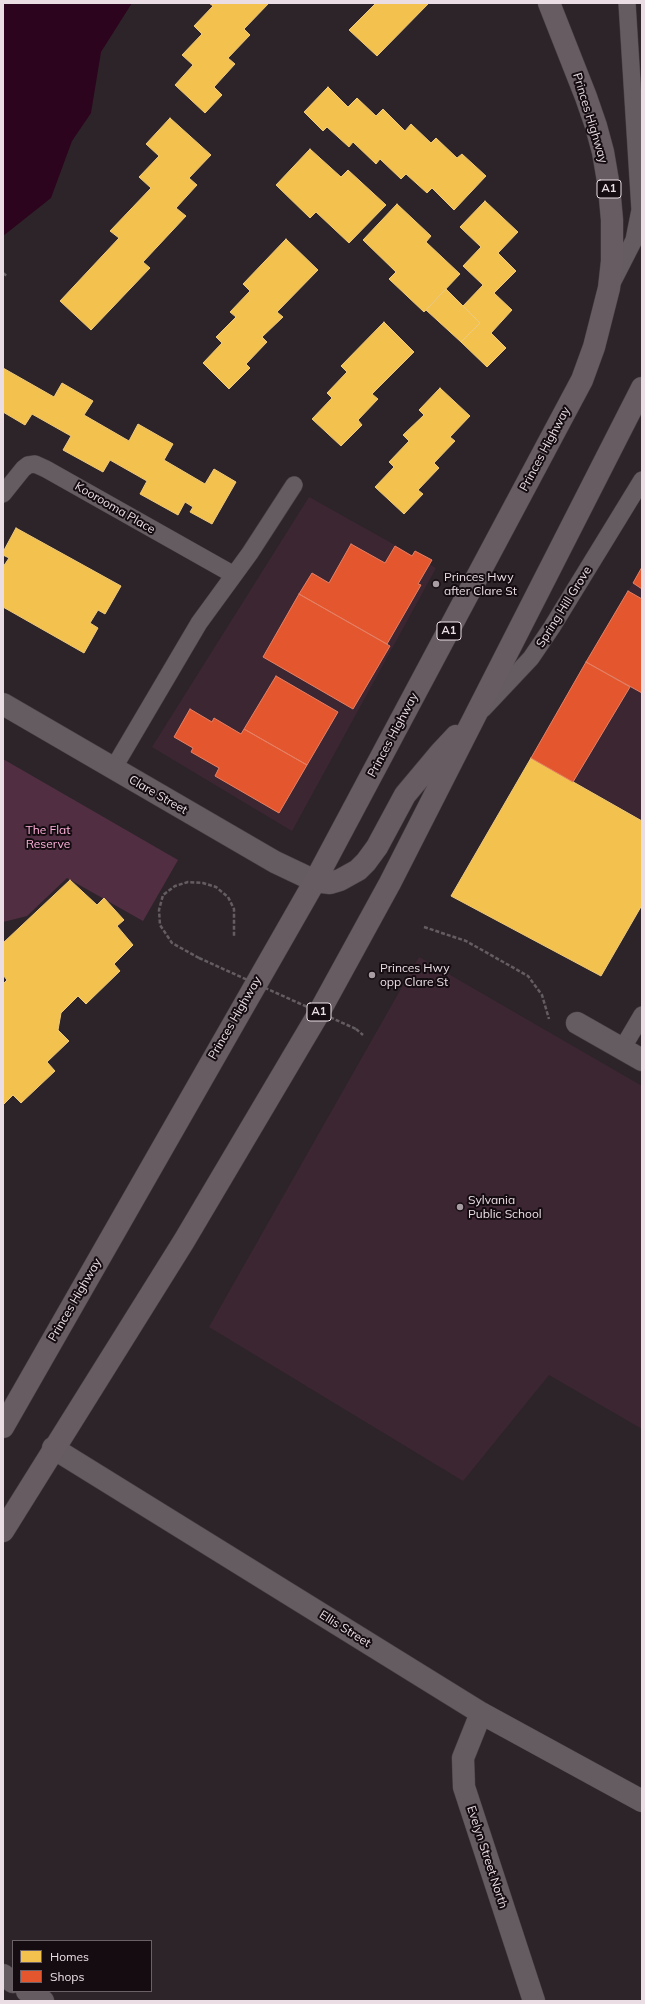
<!DOCTYPE html>
<html>
<head>
<meta charset="utf-8">
<style>
	body { margin:0 }
	#map { position:relative; width:645px; height:2004px; overflow:hidden; background:#2d2429; font-family:Mulish,sans-serif }
	canvas { display:block }
	.frame { position:absolute; inset:0; border:4px solid #eadee4; pointer-events:none }
	.legend { position:absolute; left:12px; top:1940px; width:140px; height:52px; box-sizing:border-box; background:#140c10; border:1px solid #6a6065; margin:0; padding:5px 7px; list-style:none; font-size:12px; color:#eadee4 }
	.legend li { display:flex; align-items:center; gap:8px; height:20px }
	.legend b { width:20px; border:1px solid #6a6065 }
</style>
</head>
<body>
<div id="map">
<canvas width="645" height="2004"></canvas>
<div class="frame"></div>
<ul class="legend">
<li><b style="height:11px;background:#f2c14e"></b>Homes</li>
<li><b style="height:11px;background:#e4572e"></b>Shops</li>
</ul>
</div>
<script>
const c = document.querySelector('canvas').getContext('2d');
c.lineJoin = 'round';
function fill(path, color) { c.fillStyle = color; c.fill(path, 'evenodd'); }
const toPath = rows => new Path2D(rows.map(r => 'M' + r).join(''));
function stroke(path, color, width, dash) { c.strokeStyle = color; c.lineWidth = width; c.lineCap = dash ? 'butt' : 'round'; c.setLineDash(dash || []); c.stroke(path); }
function label(font, color, halo, rows, align = 'center') {
  c.font = font + ' Mulish,sans-serif'; c.lineWidth = 4; c.setLineDash([]); c.textBaseline = 'middle'; c.strokeStyle = halo; c.fillStyle = color; for (const [text, x, y, turn = 0] of rows) {
    c.save(); c.translate(x, y); c.rotate((+turn || 0) * Math.PI / 180); c.textAlign = isNaN(turn) ? turn : align; if (halo) c.strokeText(text, 0, 0); c.fillText(text, 0, 0); c.restore();
  }
}
fill(toPath([
	[309,497,436,568,292,831,152,747],
	[642,567,642,820,531,758],
	[419,957,642,1086,642,1429,549,1375,463,1481,209,1327]
]), '#3c2632');
fill(toPath([
	[3,759,178,860,143,921,67,878,27,916,3,922]
]), '#522e43');
fill(toPath([
	[3,3,132,3,101,52,91,113,72,141,51,198,3,236]
]), '#2c041d');
const homes = toPath([
	[209,3,269,3,244,29,250,35,228,58,235,64,214,87,222,95,205,113,175,85,193,65,182,55,202,34,194,26,213,6,209,3],
	[376,3,429,3,377,56,349,30,376,3],
	[328,87,348,107,357,98,376,116,383,109,405,131,411,124,431,143,436,138,457,158,462,154,486,176,454,210,432,188,427,193,406,174,401,179,380,159,376,164,353,142,349,147,327,127,323,131,304,112,328,87],
	[170,118,211,155,189,178,197,185,176,208,186,216,143,262,150,268,91,330,60,301,119,238,110,231,151,188,139,177,159,156,146,144,170,118],
	[310,149,341,177,348,170,386,205,349,243,316,212,310,218,276,185,310,149],
	[485,201,518,232,498,253,516,271,494,293,512,310,491,333,506,348,487,367,461,342,480,323,463,306,483,285,463,266,481,247,460,227,485,201],
	[397,204,431,236,426,242,460,274,424,312,389,279,396,272,363,240,397,204],
	[286,239,318,270,277,312,283,317,262,337,267,342,246,364,250,368,229,389,203,363,222,343,216,337,236,317,230,312,250,291,243,284,286,239],
	[446,289,480,323,461,342,426,310,446,289],
	[384,322,414,352,372,394,378,399,358,420,362,425,341,446,312,419,332,398,327,393,347,372,341,366,384,322],
	[3,368,54,397,62,383,93,401,84,415,129,441,138,424,173,444,164,460,205,484,214,469,236,482,212,524,190,512,193,507,185,502,178,515,140,494,147,481,110,460,103,472,63,450,71,436,32,414,25,425,3,412,3,368],
	[440,388,470,416,450,437,455,441,434,463,439,468,418,490,423,494,404,514,375,487,394,467,389,462,409,441,403,435,424,415,419,410,440,388],
	[16,528,121,586,105,614,98,610,90,623,98,628,84,653,3,607,3,567,9,558,3,555,3,552,16,528],
	[531,758,642,821,642,905,601,976,451,896,531,758],
	[70,880,97,905,104,898,124,920,117,926,133,945,114,964,120,971,86,1004,78,996,61,1013,58,1030,69,1041,47,1062,55,1071,21,1103,13,1095,3,1105,3,984,7,980,3,975,3,943,70,880]
]);
fill(homes, '#f2c14e');
stroke(homes, '#f0ca7b', 1);
const shops = toPath([
	[351,544,385,563,395,546,412,556,415,551,432,560,418,584,421,585,387,644,299,594,312,573,329,583,351,544],
	[642,567,642,589,633,583,642,567],
	[628,591,642,599,642,693,586,662,628,591],
	[299,594,390,646,353,709,263,657,299,594],
	[586,662,630,687,573,782,531,758,586,662],
	[276,676,338,712,307,765,244,729,276,676],
	[190,709,212,722,214,718,241,734,244,729,307,765,279,813,215,776,219,768,191,752,193,748,174,737,190,709]
]);
fill(shops, '#e4572e');
stroke(shops, '#e68065', 1);
const service = toPath([
	[612,283,634,240,640,210,627,3],
	[3,494,23,469,28,465,35,464,46,469,234,575],
	[483,709,531,658,552,627,642,480],
	[113,769,199,623,250,553,294,485],
	[622,1049,642,1015]
]);
const minor = toPath([
	[3,704,275,862,315,881],
	[577,1023,642,1060],
	[53,1448,481,1713,642,1801],
	[481,1713,463,1758,464,1787,534,2001],
	[3,1975,13,1982],
	[27,1991,43,2001]
]);
const trunk = toPath([
	[315,881,330,883,340,880,358,870,366,862,377,847,405,795,441,752,456,736],
	[3,1427,315,881,582,380,594,347,609,288,612,261,612,220,609,187,603,152,596,126,586,97,549,3],
	[3,1531,184,1241,316,1018,390,883,642,388]
]);
stroke(service, '#484044', 18);
stroke(minor, '#484044', 23);
stroke(trunk, '#484044', 23);
stroke(toPath([
	[3,273,7,276],
	[424,927,466,941,528,976,542,995,549,1019],
	[199,958,172,943,160,925,159,910,163,895,175,886,188,882,203,883,216,887,228,897,234,909,234,936],
	[356,1029,363,1035]
]), '#635c60', 2.5, [4, 2]);
stroke(service, '#645c60', 17);
stroke(minor, '#645c60', 22);
stroke(trunk, '#665c62', 22);
stroke(toPath([
	[199,958,356,1029]
]), '#635c60', 2.5, [4, 2]);
for (const [x, y, r, color] of [
	[436,584,4,"#a89da3"],
	[372,975,4,"#a89da3"],
	[460,1207,4,"#a89da3"]
]) { const dot = new Path2D(); dot.arc(x, y, r, 0, 2 * Math.PI); c.fillStyle = color; c.fill(dot); stroke(dot, '#140c10', 1.5); }
for (const [x, y, w] of [
	[609,189,24],
	[449,631,24],
	[319,1012,24]
]) { const box = new Path2D(); box.roundRect(x - w / 2, y - 9, w, 18, 3); c.fillStyle = '#140c10'; c.fill(box); stroke(box, '#eadee4', 1); }
label('bold 11px', '#eadee4', null, [
	["A1",609,189],
	["A1",449,631],
	["A1",319,1012]
]);
label('12px', '#eadee4', '#140c10', [
	["Princes Highway",590,118,73],
	["Princes Highway",545,449,-62],
	["Koorooma Place",115,508,30],
	["Spring Hill Grove",564,607,-58],
	["Princes Highway",393,735,-62],
	["Clare Street",158,795,30],
	["Princes Highway",235,1018,-60],
	["Princes Highway",75,1300,-60],
	["Ellis Street",345,1629,32],
	["Evelyn Street North",487,1857,72]
]);
label('12px', '#eadee4', '#140c10', [
	["Princes Hwy",444,577],
	["after Clare St",444,591],
	["Princes Hwy",380,968],
	["opp Clare St",380,982],
	["Sylvania",468,1200],
	["Public School",468,1214]
], 'left');
label('12px', '#ffb1db', '#140c10', [
	["The Flat",48,830],
	["Reserve",48,844]
]);
</script>
</body>
</html>
